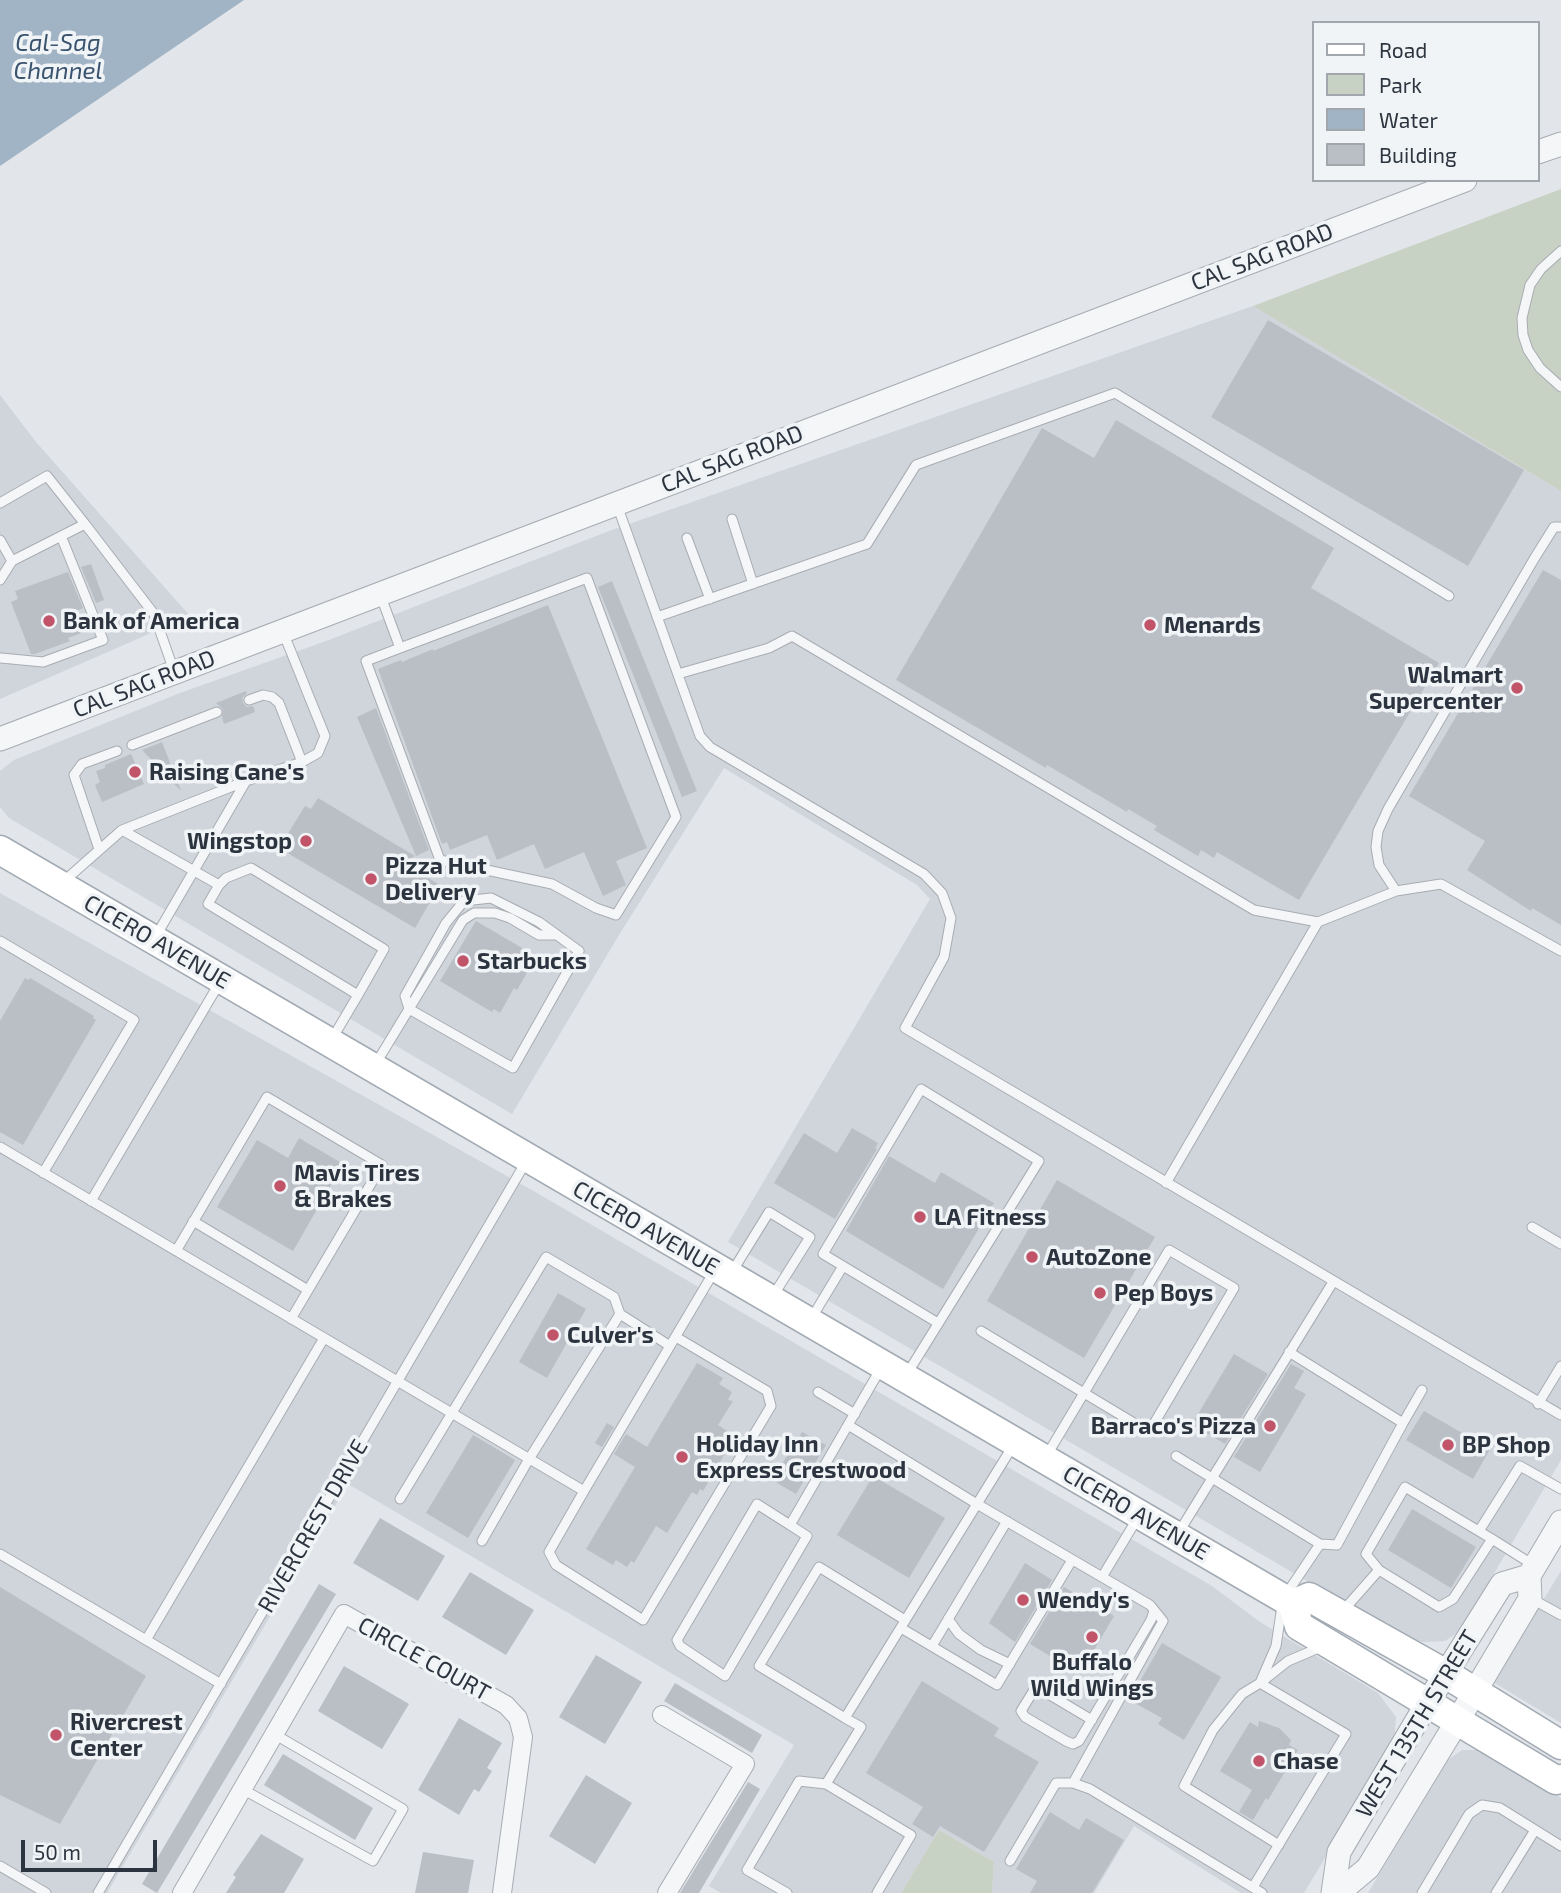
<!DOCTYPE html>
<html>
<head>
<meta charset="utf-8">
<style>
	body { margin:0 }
	#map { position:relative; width:1561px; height:1893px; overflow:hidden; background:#e2e5e9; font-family:"Exo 2",sans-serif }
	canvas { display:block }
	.legend { position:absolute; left:1312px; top:21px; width:228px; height:161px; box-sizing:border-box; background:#f1f4f6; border:2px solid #a2a7ad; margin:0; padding:9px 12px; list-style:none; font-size:21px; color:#2c343f }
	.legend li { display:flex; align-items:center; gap:14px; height:35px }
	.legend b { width:35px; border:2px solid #a2a7ad }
	.scale { position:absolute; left:21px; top:1840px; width:136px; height:32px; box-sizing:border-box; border:4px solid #2c343f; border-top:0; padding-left:9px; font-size:21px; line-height:24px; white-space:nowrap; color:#2c343f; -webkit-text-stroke:5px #f1f4f6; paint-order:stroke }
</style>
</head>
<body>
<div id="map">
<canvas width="1561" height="1893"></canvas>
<ul class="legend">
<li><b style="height:9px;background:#fff"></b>Road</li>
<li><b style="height:19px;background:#c8d2c4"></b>Park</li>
<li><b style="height:19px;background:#a1b4c5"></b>Water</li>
<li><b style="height:19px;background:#babec5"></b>Building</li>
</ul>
<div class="scale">50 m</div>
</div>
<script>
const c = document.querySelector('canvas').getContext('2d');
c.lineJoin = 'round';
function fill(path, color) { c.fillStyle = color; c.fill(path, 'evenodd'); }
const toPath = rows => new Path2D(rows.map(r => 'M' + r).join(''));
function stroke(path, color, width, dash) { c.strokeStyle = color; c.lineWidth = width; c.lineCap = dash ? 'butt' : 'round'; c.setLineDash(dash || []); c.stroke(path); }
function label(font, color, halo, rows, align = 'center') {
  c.font = font + ' "Exo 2",sans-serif'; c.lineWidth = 7; c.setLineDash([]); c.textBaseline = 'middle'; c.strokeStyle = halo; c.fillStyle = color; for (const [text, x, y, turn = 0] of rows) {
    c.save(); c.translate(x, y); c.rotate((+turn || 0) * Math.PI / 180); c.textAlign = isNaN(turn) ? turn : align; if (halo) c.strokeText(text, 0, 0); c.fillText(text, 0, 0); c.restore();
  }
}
fill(toPath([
	[1253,306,1561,491,1561,1460,1460,1631,1445,1641,1425,1642,1408,1640,728,1242,930,899,917,885,724,768,619,935,512,1114,9,818,0,807,0,771,14,760,180,693,329,640,609,531],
	[0,395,36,442,190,616,0,699],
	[0,893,530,1189,1212,1586,1260,1622,1378,1693,1396,1717,1394,1743,1304,1893,1241,1893,1134,1826,1094,1893,992,1893,994,1862,939,1830,901,1893,721,1893,709,1886,794,1745,348,1484,107,1893,0,1893],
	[1561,1571,1561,1723,1493,1682],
	[1462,1750,1479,1750,1561,1798,1561,1893,1368,1893,1448,1760]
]), '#d0d4db');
fill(toPath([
	[1561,189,1561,491,1253,306],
	[939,1830,994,1862,992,1893,901,1893]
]), '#c8d2c4');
fill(toPath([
	[0,0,244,0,0,166]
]), '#a1b4c5');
fill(toPath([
	[1268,320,1524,470,1468,566,1211,417],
	[1116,420,1334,548,1311,588,1439,663,1299,900,1217,852,1214,858,1201,850,1198,856,1154,830,1157,826,1128,809,1127,812,1047,765,1046,768,896,680,1042,428,1094,458],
	[91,564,104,600,96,603,81,567],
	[1543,570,1561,580,1561,925,1532,908,1531,911,1467,870,1485,841,1409,796],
	[68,572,83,608,76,611,84,632,68,638,70,641,35,654,31,654,11,602,18,599,15,591],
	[612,581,697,791,682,797,598,587],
	[548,605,647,848,616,861,626,885,603,896,584,852,545,869,534,844,497,860,487,835,450,850,447,842,442,844,378,669,401,660,402,662,433,649,433,651],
	[246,691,247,693,242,698,243,703,247,707,253,706,255,712,224,724,222,717,223,709,216,703],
	[376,708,429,850,416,856,357,717],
	[162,742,181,791,142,750],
	[131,754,144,784,102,802,95,785,100,782,96,771,105,768,105,765],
	[318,798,415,856,402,862,440,885,415,928,279,848,305,806,311,809],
	[476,921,534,955,526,968,529,969,517,990,514,988,500,1013,494,1009,492,1012,440,981],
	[25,978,28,980,30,978,94,1016,93,1018,96,1020,23,1145,0,1132,0,1021],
	[852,1128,878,1143,875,1148,877,1149,835,1219,774,1183,804,1133,837,1153],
	[299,1138,343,1164,293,1251,217,1207,257,1140,288,1158],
	[889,1156,935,1183,941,1172,994,1203,943,1289,846,1231],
	[1057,1180,1155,1237,1084,1358,987,1301],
	[558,1293,586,1309,547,1378,519,1362],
	[1234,1354,1268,1374,1225,1444,1192,1424],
	[697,1363,723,1378,719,1384,732,1392,728,1400,733,1401,718,1425,735,1436,703,1491,700,1489,697,1495,692,1492,667,1533,656,1526,634,1563,631,1561,627,1567,616,1560,613,1565,586,1549,635,1467,614,1454,626,1434,647,1447],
	[1291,1364,1304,1371,1294,1388,1306,1394,1260,1472,1234,1457],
	[1424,1411,1490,1449,1473,1479,1406,1440],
	[607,1423,614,1427,602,1447,595,1443],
	[802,1432,826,1445,796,1494,772,1480],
	[473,1435,515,1460,468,1538,426,1513],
	[873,1476,945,1518,909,1578,837,1535],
	[1412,1509,1476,1547,1451,1588,1388,1550],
	[380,1518,445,1556,418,1601,353,1563],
	[1025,1563,1052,1580,1015,1642,989,1623],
	[470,1572,534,1610,506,1655,442,1617],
	[319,1584,336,1594,157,1893,142,1884],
	[0,1587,146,1676,60,1824,0,1795],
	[1064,1587,1114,1616,1080,1674,1030,1644],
	[1162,1643,1221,1677,1184,1740,1158,1724,1162,1718,1129,1700],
	[596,1655,642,1682,605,1744,559,1717],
	[344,1666,409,1704,382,1749,318,1711],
	[922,1681,999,1728,994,1736,1039,1762,984,1852,940,1826,933,1837,912,1824,923,1807,866,1773],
	[675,1683,762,1735,752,1753,664,1701],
	[459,1718,502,1743,487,1768,492,1771,479,1792,474,1789,459,1815,418,1790],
	[1259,1721,1279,1728,1291,1740,1289,1745,1298,1750,1268,1800,1266,1798,1253,1820,1239,1812,1252,1790,1220,1771,1250,1722,1258,1727],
	[283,1754,373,1808,355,1840,264,1785],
	[586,1775,632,1803,595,1864,549,1836],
	[748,1782,760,1789,699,1893,680,1893],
	[1050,1812,1079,1830,1086,1818,1124,1840,1092,1893,1030,1893,1037,1881,1016,1869],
	[261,1834,304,1859,284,1893,226,1893,236,1877,233,1875],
	[423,1852,474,1860,468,1893,415,1893]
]), '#babec5');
const service = toPath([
	[1561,251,1541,269,1530,285,1522,318,1523,335,1528,350,1540,368,1561,387],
	[0,503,47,476,85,524],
	[617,505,700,736,710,747,924,874,942,893,951,918,944,957,905,1028,1561,1415],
	[732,519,753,584],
	[687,538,710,599],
	[0,540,12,561],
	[0,580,12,561,85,524,154,614,174,671],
	[380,594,400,648,587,578,676,817,616,915,596,908,552,884,440,860,366,661,400,648],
	[657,617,867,544,916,465,1115,393,1449,596],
	[1,658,43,662,103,640,61,536],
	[678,674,769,648,792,636,1254,910,1318,922],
	[249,700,263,695,272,697,279,703,302,762],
	[132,745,217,712],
	[122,830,219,885,208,904,358,995,332,1039],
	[99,849,74,775,82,764,117,751],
	[63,882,122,830,246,781,302,762,318,753,325,736,283,632],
	[219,885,226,878,251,868,384,949,358,995],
	[1396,891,1379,865,1376,847,1378,831,1388,809,1534,559,1554,527,1561,527],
	[156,936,246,781],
	[0,941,134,1020,43,1173],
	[409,1009,463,920,474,913,495,913,510,918,539,935,557,935],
	[375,1065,409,1009,513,1068,579,951,539,922,491,898,464,901,446,923,405,996,409,1009],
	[0,1147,584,1491,715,1270],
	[1166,1183,1318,922,1396,891,1441,884,1561,951],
	[91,1201,220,982],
	[193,1221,308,1290],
	[1532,1227,1561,1244],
	[176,1251,267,1097,382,1165,291,1319],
	[843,1266,938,1323],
	[732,1272,769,1212,810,1237,773,1296],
	[811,1319,843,1266,823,1254,921,1089,1039,1161,907,1374],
	[981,1331,1084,1393,1149,1432,1234,1288,1169,1250,1084,1393,1047,1455],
	[1289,1352,1403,1423,1337,1545,1320,1544],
	[818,1392,855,1414],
	[1538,1404,1561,1366],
	[1403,1423,1422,1390],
	[848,1425,977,1504,845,1718,861,1727,826,1784,911,1835,877,1893],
	[1014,1444,977,1504,1150,1605,1163,1621,1073,1783],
	[1176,1456,1320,1544,1283,1599,1276,1646,1260,1683],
	[584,1491,549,1552,556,1565,643,1620,771,1406,767,1391,676,1337],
	[400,1499,546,1257,614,1297,620,1314,670,1346],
	[790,1525,757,1504,677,1640,680,1646,725,1676,807,1536,790,1525,881,1368],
	[1479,1531,1520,1466,1561,1489],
	[1179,1532,1333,1282],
	[482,1541,529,1459,620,1314],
	[0,1554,221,1684],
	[1379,1570,1366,1554,1405,1487,1492,1539],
	[1102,1577,1137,1519],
	[1532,1599,1561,1615],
	[1341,1613,1379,1570,1439,1607,1453,1599,1492,1539,1535,1566],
	[948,1619,959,1634,981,1650,1010,1664],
	[901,1628,997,1685,1072,1560],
	[146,1640,324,1338],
	[932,1646,1007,1521],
	[1264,1680,1288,1661,1321,1647],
	[845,1718,759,1666,819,1567,905,1620],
	[1092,1720,1040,1689,1034,1690,1021,1711,1025,1717,1066,1741,1073,1744,1079,1741,1151,1620,1154,1611],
	[242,1789,373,1861,403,1809,274,1734],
	[1010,1861,1056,1783,1073,1783,1090,1789,1262,1893],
	[0,1866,46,1893],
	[1253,1887,1346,1734,1260,1683,1242,1694,1213,1730,1184,1786,1279,1845],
	[98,1893,527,1160],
	[787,1893,747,1870,799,1781,826,1784],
	[1422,1893,1469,1814,1482,1805,1500,1808,1561,1846],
	[1496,1893,1535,1830]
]);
const minor = toPath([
	[662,1715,745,1764,667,1893],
	[182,1893,344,1614,506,1705,518,1718,523,1737,502,1893]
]);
const tertiary = toPath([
	[1538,152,1561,144],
	[0,739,1465,180],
	[1333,1893,1339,1852,1428,1702,1502,1584,1529,1576],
	[1338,1893,1368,1868,1458,1720,1530,1599,1529,1576,1561,1522]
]);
const primary = toPath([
	[0,850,1293,1604,1299,1626,1556,1780,1561,1779],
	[1293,1604,1309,1597,1446,1674,1561,1745]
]);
stroke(service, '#a8acb3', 11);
stroke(minor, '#a8acb3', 20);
stroke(tertiary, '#a8acb3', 25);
stroke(primary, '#a2aab3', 31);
stroke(service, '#f4f6f8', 9);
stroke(minor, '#f4f6f8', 18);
stroke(tertiary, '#f4f6f8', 23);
stroke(primary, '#fff', 28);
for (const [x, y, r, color] of [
	[49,621,7,"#c15469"],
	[1150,625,7,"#c15469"],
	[1517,688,7,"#c15469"],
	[135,772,7,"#c15469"],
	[306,841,7,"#c15469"],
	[371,879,7,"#c15469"],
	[463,961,7,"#c15469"],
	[280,1186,7,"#c15469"],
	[920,1217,7,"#c15469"],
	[1032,1257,7,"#c15469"],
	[1100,1293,7,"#c15469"],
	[553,1335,7,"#c15469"],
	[1270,1426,7,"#c15469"],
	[1448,1445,7,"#c15469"],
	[682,1457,7,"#c15469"],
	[1023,1600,7,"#c15469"],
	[1092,1637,7,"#c15469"],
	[56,1735,7,"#c15469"],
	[1259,1761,7,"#c15469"]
]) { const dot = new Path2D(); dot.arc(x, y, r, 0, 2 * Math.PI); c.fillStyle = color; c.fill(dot); stroke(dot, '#f1f4f6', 2.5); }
label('23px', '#2c343f', '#f1f4f6', [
	["CAL SAG ROAD",1262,257,-21],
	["CAL SAG ROAD",732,459,-21],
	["CAL SAG ROAD",144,684,-21],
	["CICERO AVENUE",157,942,30],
	["CICERO AVENUE",646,1228,30],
	["CICERO AVENUE",1136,1513,30],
	["RIVERCREST DRIVE",313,1526,-60],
	["CIRCLE COURT",424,1659,29],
	["WEST 135TH STREET",1417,1724,-59]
]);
label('bold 23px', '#2c343f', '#f1f4f6', [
	["Bank of America",63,621],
	["Menards",1164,625],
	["Walmart",1503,675,"right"],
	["Supercenter",1503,701,"right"],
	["Raising Cane's",149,772],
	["Wingstop",292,841,"right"],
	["Pizza Hut",385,866],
	["Delivery",385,892],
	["Starbucks",477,961],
	["Mavis Tires",294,1173],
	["& Brakes",294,1199],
	["LA Fitness",934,1217],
	["AutoZone",1046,1257],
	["Pep Boys",1114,1293],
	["Culver's",567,1335],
	["Barraco's Pizza",1256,1426,"right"],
	["Holiday Inn",696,1444],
	["Express Crestwood",696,1470],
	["BP Shop",1462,1445],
	["Wendy's",1037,1600],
	["Buffalo",1092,1662,"center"],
	["Wild Wings",1092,1688,"center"],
	["Rivercrest",70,1722],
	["Center",70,1748],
	["Chase",1273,1761]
], 'left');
label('italic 24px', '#3a546f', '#f1f4f6', [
	["Cal-Sag",58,43],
	["Channel",58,71]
]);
</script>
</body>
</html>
